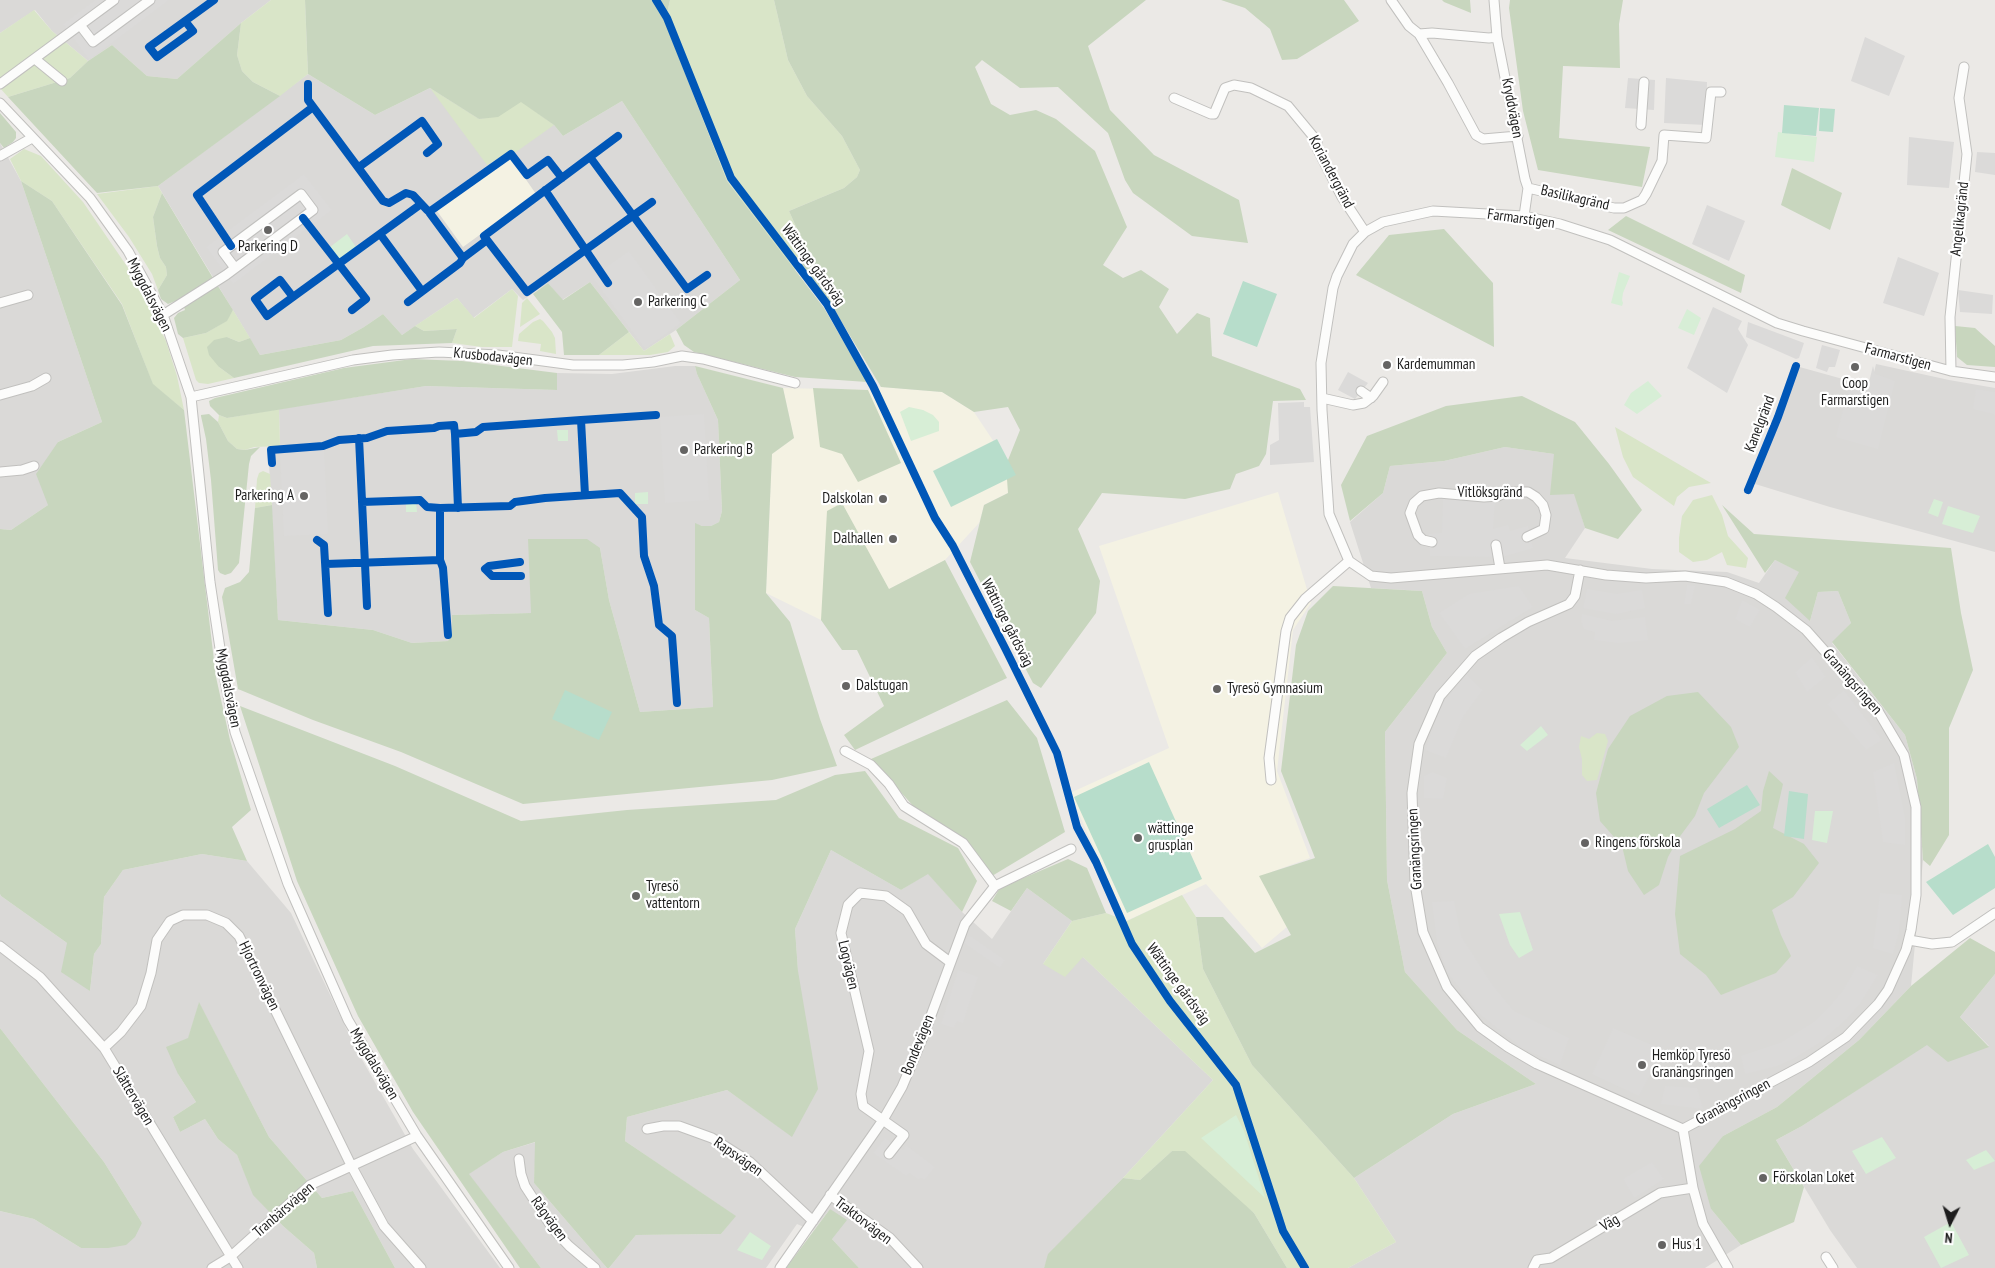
<!DOCTYPE html>
<html>
<head>
<meta charset="utf-8">
<style>
	body { margin:0 }
	#map { position:relative; width:1995px; height:1268px; overflow:hidden; background:#ebe9e6; font-family:"PT Sans Narrow",sans-serif }
	canvas { display:block }
	.north { position:absolute; left:1925px; top:1198px; width:50px; height:50px; -webkit-text-stroke:4px #fff; paint-order:stroke; rotate:185deg; font-size:14px; font-weight:700; line-height:20px; text-align:center; color:#1d1d1d }
	.north::after { content:''; display:block; margin:auto; width:18px; height:22px; background:#1d1d1d; clip-path:polygon(50% 0,100% 100%,50% 72%,0 100%) }
</style>
</head>
<body>
<div id="map">
<canvas width="1995" height="1268"></canvas>
<div class="north">N</div>
</div>
<script>
const c = document.querySelector('canvas').getContext('2d');
c.lineJoin = 'round';
function fill(path, color) { c.fillStyle = color; c.fill(path, 'evenodd'); }
const toPath = rows => new Path2D(rows.map(r => 'M' + r).join(''));
function stroke(path, color, width, dash) { c.strokeStyle = color; c.lineWidth = width; c.lineCap = dash ? 'butt' : 'round'; c.setLineDash(dash || []); c.stroke(path); }
function label(font, color, halo, rows, align = 'center') {
  c.font = font + ' "PT Sans Narrow",sans-serif'; c.lineWidth = 4.5; c.setLineDash([]); c.textBaseline = 'middle'; c.strokeStyle = halo; c.fillStyle = color; for (const [text, x, y, turn = 0] of rows) {
    c.save(); c.translate(x, y); c.rotate((+turn || 0) * Math.PI / 180); c.textAlign = isNaN(turn) ? turn : align; if (halo) c.strokeText(text, 0, 0); c.fillText(text, 0, 0); c.restore();
  }
}
fill(toPath([
	[0,0,271,0,241,23,177,79,147,76,112,45,88,61,52,31,35,10,0,33],
	[308,74,375,115,430,88,479,119,498,116,521,101,554,125,563,136,622,101,740,280,676,330,644,351,590,282,562,300,548,283,523,300,512,289,473,318,457,298,402,335,383,314,364,327,341,340,260,355,158,186],
	[0,143,21,181,102,422,58,442,48,505,11,530,0,529],
	[1876,364,1949,380,1995,388,1995,552,1830,507,1752,483,1796,366,1868,386,1871,385],
	[675,366,695,366,697,374,718,420,722,511,719,522,711,526,702,526,695,524,695,610,709,618,713,707,640,712,609,600,600,548,531,613,452,615,452,634,448,641,412,643,373,630,278,620,268,447,280,446,279,409,426,386,557,390,557,373,612,374],
	[1505,447,1554,454,1575,494,1585,528,1565,558,1652,569,1727,572,1759,583,1775,560,1800,572,1810,621,1818,592,1838,591,1851,623,1832,643,1905,735,1917,779,1923,860,1911,986,1859,1040,1777,1107,1723,1136,1711,1209,1741,1245,1705,1268,1348,1268,1396,1242,1354,1178,1453,1114,1536,1084,1457,1030,1405,972,1387,880,1385,732,1447,653,1432,627,1422,591,1371,588,1350,522,1383,493,1390,466,1444,461],
	[831,850,901,890,928,873,962,912,992,939,1027,888,1072,921,1043,964,1082,956,1213,1080,1123,1178,1049,1254,1044,1268,859,1268,832,1239,830,1209,813,1231,797,1224,766,1268,609,1268,636,1235,721,1234,735,1216,625,1141,627,1117,727,1090,792,1136,798,971,795,929],
	[202,854,247,861,291,913,356,1049,413,1149,500,1268,395,1268,353,1191,322,1198,269,1137,199,1003,178,1074,196,1102,173,1117,180,1132,205,1119,218,1139,237,1155,254,1195,283,1226,314,1253,317,1268,0,1268,0,1211,34,1219,81,1248,142,1223,104,1162,0,1028,0,894,1,896,67,943,90,991,94,954,101,944,104,897,123,870],
	[1995,974,1995,1268,1857,1268,1830,1230,1776,1140,1802,1126,1927,1044,1989,1046,1960,1017],
	[536,1142,534,1183,607,1268,541,1268,468,1174,503,1152]
]), '#dad9d7');
fill(toPath([
	[511,158,536,194,463,247,437,211],
	[881,387,942,392,974,412,1016,475,1008,493,984,505,979,523,945,560,889,589,821,620,766,593,772,454,794,438,783,388,868,390],
	[1278,492,1311,603,1293,630,1277,771,1310,858,1271,872,1295,920,1262,948,1206,884,1126,921,1070,793,1169,748,1099,546]
]), '#f4f2e3');
fill(toPath([
	[271,0,305,0,308,74,280,96,253,82,242,71,237,55,241,23],
	[670,0,774,0,788,60,807,96,842,136,860,170,857,177,844,188,789,211,803,242,801,265,794,270,727,181,665,22],
	[34,10,52,31,88,61,70,78,8,97,0,88,0,33],
	[430,88,479,119,498,116,521,101,554,125,516,152,507,153,487,165],
	[24,149,41,156,83,202,137,281,166,341,177,376,184,410,153,385,122,304,52,201,21,181,10,159],
	[158,186,162,193,153,217,157,246,160,258,166,267,167,275,158,290,152,274,129,237,97,194],
	[512,289,518,296,512,347,482,347,452,343,457,329,424,331,415,326,457,298,474,318],
	[527,298,540,314,520,327,522,303],
	[233,310,250,338,239,342,227,337,219,367,234,378,208,384,199,383,196,380,183,338,206,333,226,321],
	[540,319,543,321,552,332,555,338,556,354,540,351,541,344,518,341,519,334,533,322],
	[629,332,644,351,670,334,675,346,668,352,650,355,599,355],
	[279,409,280,446,254,447,245,450,237,449,228,441,218,422,219,415,227,418],
	[1615,427,1711,483,1689,487,1677,497,1674,506,1633,477,1623,457],
	[263,471,270,474,272,505,255,508,257,479,259,473],
	[1712,495,1722,515,1728,536,1748,558,1746,568,1727,565,1722,552,1707,560,1693,562,1679,552,1679,538,1682,516,1693,500],
	[1597,733,1605,734,1608,741,1597,780,1587,781,1582,775,1582,759,1579,747,1581,736,1589,739],
	[1182,895,1196,917,1203,969,1252,1065,1354,1178,1396,1242,1348,1268,1287,1268,1254,1213,1172,1151,1140,1180,1123,1178,1213,1080,1083,957,1065,977,1043,964,1072,921,1106,913,1127,921]
]), '#d9e5c8');
fill(toPath([
	[305,0,670,0,665,22,727,181,824,308,867,382,795,377,694,352,684,345,676,330,740,280,622,101,563,136,554,125,521,102,498,117,479,119,430,88,375,115,308,74],
	[774,0,1146,0,1088,46,1110,110,1154,155,1239,200,1248,243,1192,236,1133,193,1125,180,1108,133,1058,87,1020,88,982,60,975,67,991,104,1010,115,1036,110,1056,119,1095,151,1127,227,1103,265,1123,278,1141,270,1169,289,1159,307,1177,334,1197,313,1210,318,1212,356,1300,389,1306,400,1273,401,1266,454,1259,466,1236,474,1230,489,1185,499,1102,493,1078,529,1100,581,1096,613,1041,688,1033,683,970,562,984,505,1008,493,1006,465,1020,430,1008,407,974,412,942,392,881,387,829,301,801,265,803,242,789,211,844,188,857,177,860,170,842,136,807,96,788,60],
	[1221,0,1344,0,1359,21,1297,59,1282,60,1270,29,1245,8],
	[1442,0,1470,0,1471,13,1444,2],
	[1510,0,1623,0,1619,24,1620,68,1563,66,1559,138,1650,147,1642,187,1538,170,1523,111,1509,8],
	[241,23,237,55,242,71,253,82,280,96,158,186,97,193,8,97,70,78,88,61,112,45,147,76,177,79],
	[0,113,16,132,16,138,13,142,4,148,0,143],
	[1792,168,1842,193,1830,230,1781,205],
	[21,181,52,201,122,305,153,384,184,410,216,677,230,740,251,810,232,827,247,861,202,854,123,870,104,897,101,944,94,954,90,991,61,972,67,943,1,896,0,894,0,529,11,530,48,505,36,474,58,442,102,422],
	[162,193,213,278,178,300,168,304,161,299,158,290,167,275,166,267,160,258,157,246,153,217],
	[1626,216,1745,275,1741,293,1608,230],
	[1444,229,1493,283,1494,347,1356,275,1389,235],
	[590,282,629,332,599,355,564,355,562,332,533,294,548,283,563,300],
	[218,286,233,310,227,321,206,333,183,338,178,334,174,318,178,313,185,310,184,307],
	[383,314,402,335,415,326,424,331,457,329,452,343,373,346,234,378,219,367,209,355,207,347,214,340,227,337,239,342,250,338,260,355,341,340,364,327],
	[1955,326,1975,328,1995,346,1995,367,1967,365,1957,357],
	[412,359,462,361,557,373,557,390,426,386,227,418,219,415,210,406,209,401,215,398,344,368],
	[695,366,783,388,794,438,772,454,766,593,790,622,820,719,837,766,772,780,523,804,401,752,313,720,238,689,222,597,225,588,240,582,249,572,255,508,272,505,278,620,373,630,412,643,448,641,452,634,452,615,531,613,528,539,587,539,600,548,609,600,640,712,713,707,709,618,695,610,695,523,702,526,711,526,719,522,722,511,718,420,697,374],
	[813,388,868,390,901,463,858,482,842,454,820,447],
	[1522,396,1575,422,1609,464,1642,510,1618,539,1585,528,1574,494,1550,495,1554,454,1505,447,1444,461,1390,466,1383,493,1350,521,1341,485,1367,436,1446,406],
	[209,414,218,422,228,441,237,449,245,450,260,447,251,456,249,464,239,563,231,573,225,575,220,573,218,570,211,480,206,439,201,416,201,415],
	[842,503,889,589,945,560,1007,678,855,750,844,735,884,706,857,650,842,650,821,620,827,511],
	[1722,505,1754,534,1951,548,1961,613,1973,670,1949,728,1949,835,1930,866,1923,860,1917,779,1905,735,1832,642,1851,623,1838,591,1818,592,1810,621,1785,598,1799,572,1775,560,1765,573],
	[1333,586,1422,591,1432,627,1447,653,1385,732,1387,880,1405,972,1457,1030,1536,1084,1453,1114,1354,1178,1252,1065,1203,969,1196,917,1223,917,1255,953,1291,935,1259,876,1315,858,1281,771,1296,645,1308,611],
	[1698,692,1731,727,1739,747,1704,793,1695,816,1678,839,1668,857,1659,885,1644,895,1628,871,1622,846,1600,821,1596,793,1608,749,1630,716,1667,696],
	[1007,700,1037,738,1065,832,992,876,965,839,915,808,871,759],
	[240,706,395,766,521,821,627,810,776,800,835,775,865,771,899,818,958,848,977,881,962,912,928,874,901,890,831,850,795,929,798,971,818,1089,792,1137,727,1090,627,1117,625,1141,736,1216,721,1234,636,1235,609,1268,607,1268,534,1183,535,1142,503,1152,469,1174,541,1268,520,1268,413,1112,358,1016,297,881],
	[1769,771,1783,784,1773,828,1804,844,1819,863,1793,897,1772,910,1781,935,1791,956,1776,973,1721,995,1706,975,1680,954,1675,914,1680,856,1735,829,1761,811,1763,791],
	[1068,859,1087,868,1106,913,1072,921,1027,888,1011,911,992,901,1000,888],
	[1970,938,1995,952,1995,974,1960,1017,1989,1047,1948,1062,1927,1045,1802,1126,1776,1140,1804,1187,1794,1222,1741,1245,1711,1209,1699,1166,1723,1136,1777,1107,1859,1040,1911,986],
	[199,1002,269,1137,322,1198,353,1191,395,1268,317,1268,314,1253,283,1226,253,1195,237,1155,218,1139,205,1119,180,1132,173,1117,196,1102,178,1074,166,1047,188,1038],
	[0,1028,104,1162,142,1223,135,1237,126,1245,108,1248,81,1248,34,1219,0,1211],
	[1172,1151,1185,1151,1254,1213,1287,1268,1044,1268,1048,1254,1123,1178,1140,1180],
	[830,1209,847,1220,832,1239,859,1268,786,1268]
]), '#c8d6be');
fill(toPath([
	[1778,132,1817,137,1814,162,1775,157],
	[347,234,356,247,339,260,330,247],
	[1619,272,1630,276,1623,293,1622,300,1623,303,1622,306,1611,303],
	[1687,309,1701,318,1694,335,1678,328],
	[1648,381,1662,396,1637,414,1624,405,1631,393],
	[909,407,923,410,933,415,939,422,939,431,911,441,900,412],
	[557,430,568,430,568,441,558,441],
	[648,492,648,504,635,504,635,493],
	[1934,499,1943,502,1938,517,1928,513],
	[416,502,417,512,406,512,406,503],
	[1948,506,1980,516,1973,533,1942,524],
	[1541,726,1548,735,1527,751,1520,745],
	[1815,811,1833,811,1827,843,1812,840],
	[1520,912,1533,950,1519,958,1510,945,1499,914],
	[1236,1115,1244,1131,1265,1198,1201,1138],
	[1882,1137,1896,1158,1866,1174,1852,1151],
	[1986,1150,1995,1161,1974,1170,1966,1160],
	[1951,1222,1969,1255,1941,1268,1924,1237],
	[750,1232,771,1246,762,1260,737,1250]
]), '#d7eed6');
fill(toPath([
	[1784,105,1819,108,1816,136,1782,133],
	[1820,108,1835,109,1833,132,1819,131],
	[1243,281,1277,294,1257,347,1223,334],
	[997,439,1016,475,951,507,933,471],
	[565,690,612,712,599,740,552,719],
	[1149,762,1202,879,1127,913,1074,797],
	[1747,785,1760,805,1719,828,1707,809],
	[1789,791,1808,794,1804,839,1784,836],
	[1988,844,1995,857,1995,888,1953,915,1926,882]
]), '#b7ddcb');
fill(toPath([
	[95,0,169,0,89,60,63,24],
	[1865,37,1905,56,1889,96,1851,81],
	[1628,78,1655,80,1654,110,1625,108],
	[1666,78,1707,82,1706,125,1664,123],
	[1909,137,1954,142,1949,188,1907,185],
	[1977,152,1995,153,1995,175,1975,172],
	[304,174,332,210,233,284,206,247],
	[1707,205,1745,221,1729,261,1692,244],
	[629,251,681,323,645,349,592,277],
	[1898,257,1939,273,1924,316,1883,303],
	[1958,290,1993,295,1992,314,1960,312],
	[1713,307,1742,321,1738,329,1748,345,1727,393,1687,368],
	[1748,322,1804,343,1799,358,1796,359,1746,337],
	[1822,345,1840,350,1835,367,1829,367,1827,372,1816,368],
	[1873,366,1875,374,1895,381,1878,449,1836,437,1850,382,1868,386],
	[1348,372,1368,383,1355,399,1338,390],
	[1976,389,1995,392,1995,416,1994,414,1973,409],
	[1304,402,1304,407,1310,407,1314,462,1270,465,1270,445,1279,440,1278,403],
	[704,414,709,500,665,503,660,417],
	[324,450,328,534,284,536,280,452],
	[1443,497,1495,500,1493,529,1508,525,1510,531,1528,526,1533,548,1502,557,1430,556,1429,534,1442,533],
	[1687,585,1695,586,1691,604,1684,604],
	[1519,586,1533,607,1465,649,1439,613,1469,594],
	[1587,589,1617,594,1642,590,1645,608,1616,614,1583,608],
	[1742,600,1760,610,1750,627,1735,619],
	[1582,614,1612,621,1645,617,1648,640,1618,643,1594,640,1595,632,1584,629,1583,626,1581,621],
	[1812,657,1826,677,1807,692,1795,672],
	[1466,674,1483,690,1463,717,1446,758,1425,750,1441,705],
	[1844,690,1882,740,1866,750,1827,704],
	[1894,763,1905,818,1905,845,1883,842,1873,772],
	[1432,772,1447,778,1443,799,1424,798,1424,776],
	[1880,893,1902,895,1899,932,1893,954,1873,948],
	[1454,901,1461,936,1492,984,1514,1011,1569,1038,1560,1065,1522,1048,1478,1013,1447,972,1437,942,1432,902],
	[969,935,1005,960,1000,968,964,943],
	[1857,966,1878,975,1860,1004,1847,1019,1821,1042,1795,1058,1777,1066,1745,1074,1741,1056,1780,1043,1812,1023,1828,1008,1843,990],
	[958,970,978,977,963,1023,957,1021,954,1028,941,1024],
	[1613,1028,1663,1050,1639,1096,1592,1074],
	[1665,1086,1697,1088,1703,1109,1661,1104],
	[885,1138,903,1150,906,1145,935,1167,925,1180,921,1178,918,1179,909,1173,906,1176,873,1153],
	[1652,1162,1664,1179,1634,1198,1623,1179]
]), '#dbdad9');
const minor = toPath([
	[1391,0,1409,26,1419,34,1448,83,1476,135,1483,139,1518,136],
	[1494,0,1497,37,1525,179,1528,188,1524,216],
	[80,25,93,42,150,0],
	[1419,34,1432,33,1489,38,1497,37],
	[35,59,62,81],
	[0,84,114,0],
	[1174,98,1211,114,1214,114,1225,88,1234,85,1251,88,1288,106,1317,141,1317,148,1342,197,1365,232],
	[0,103,90,198,128,251,163,315,191,397,210,582,224,675,235,732,288,884,348,1020,417,1136,509,1268],
	[1641,125,1644,82],
	[0,156,32,138],
	[1528,188,1614,208,1624,208,1642,200,1646,194,1662,161,1664,135,1706,138,1711,92,1721,92],
	[0,303,28,295],
	[163,315,226,275,313,210,301,194,223,252,235,268],
	[1951,371,1950,317,1967,154,1959,98,1964,67],
	[1361,391,1371,398],
	[0,395,32,386,46,378],
	[191,397,353,360,392,355,439,352,498,355,573,365,623,365,653,362,682,356,703,359,795,383],
	[1322,398,1353,405,1364,403,1373,396,1383,382],
	[0,472,22,470,34,466],
	[1432,542,1423,540,1418,535,1410,513,1414,503,1422,496,1439,493,1484,497,1498,496,1506,492,1528,492,1536,497,1543,505,1546,515,1544,529,1527,537],
	[1496,545,1500,568],
	[1580,570,1575,596,1569,604,1528,622,1501,638,1475,656,1440,696,1419,744,1412,793,1415,884,1423,932,1447,987,1480,1027,1508,1047,1537,1064,1683,1129],
	[845,751,871,765,889,784,904,806,963,843,995,886],
	[1271,780,1269,758,1286,631,1290,618,1305,599,1349,561],
	[1909,940,1932,944,1952,942,1995,913],
	[0,946,40,977,104,1048,238,1268],
	[104,1048,121,1032,141,1006,151,973,157,940,170,921,183,915,207,915,226,923,239,936,351,1165,384,1226,421,1268],
	[647,1129,663,1126,679,1126,712,1138,750,1162,813,1221],
	[1683,1129,1809,1062,1846,1037,1878,1004,1888,990,1906,950,1911,930,1916,895,1916,807,1904,755,1878,711,1806,630,1776,607,1756,594,1726,582,1685,576,1646,578,1606,575,1547,565,1391,578,1371,576,1349,561,1329,514,1322,410,1321,363,1333,288,1337,276,1353,244,1365,232,1383,222,1433,211,1524,216,1560,224,1610,240,1777,323,1803,331,1951,371,1995,377],
	[1683,1129,1693,1188,1703,1224,1728,1268],
	[889,1154,904,1135,863,1106,861,1094,869,1051,841,933,848,905,860,893,886,896,907,911,926,944,950,962],
	[519,1159,521,1174,525,1186,553,1229,569,1246,595,1268],
	[830,1195,890,1238,918,1268],
	[1826,1257,1833,1268],
	[212,1268,230,1257,310,1185,417,1136],
	[780,1268,883,1120,902,1087,923,1037,965,924,995,886,1071,849],
	[1533,1268,1537,1260,1551,1258,1660,1193,1693,1188]
]);
stroke(minor, '#c1c0be', 11);
stroke(minor, '#fcfcfb', 9);
stroke(toPath([
	[656,0,667,18,731,178,827,304,873,386,935,518,953,546,1006,650,1057,753,1077,827,1096,862,1132,944,1170,1001,1236,1085,1283,1231,1305,1268],
	[185,21,193,31,157,57,149,47,185,21,214,0],
	[308,84,308,100,383,201,389,203,406,193,413,195,427,210],
	[590,157,687,289,707,275],
	[359,167,422,121,438,144,427,153],
	[562,178,548,160,527,175,511,154,429,212,463,258,487,240,527,292,652,202],
	[545,190,608,283],
	[303,218,366,299,352,310],
	[380,234,422,291],
	[487,240,484,236,618,136],
	[231,246,197,195,313,107],
	[293,297,280,280,255,299,267,316,293,297,421,204],
	[408,302,460,263,463,258],
	[581,420,656,415],
	[455,434,458,508],
	[359,438,367,606],
	[272,463,271,450,323,446,339,440,367,438,387,431,434,428,439,426,454,425,455,434,476,432,483,427,581,420,585,495],
	[1748,490,1778,417,1796,366],
	[362,502,420,500,427,507,440,508],
	[317,540,324,545,328,613],
	[520,562,489,566,485,569,492,576,521,576],
	[326,564,440,560],
	[448,635,443,568,440,560,440,508,510,506,515,502,545,498,620,493,642,517,644,556,654,586,659,625,672,636,677,703]
]), '#0057b8', 8);
for (const [x, y, r, color] of [
	[268,230,5,"#656463"],
	[638,302,5,"#656463"],
	[1387,365,5,"#656463"],
	[1855,367,5,"#656463"],
	[684,450,5,"#656463"],
	[304,496,5,"#656463"],
	[883,499,5,"#656463"],
	[893,539,5,"#656463"],
	[846,686,5,"#656463"],
	[1217,689,5,"#656463"],
	[1138,838,5,"#656463"],
	[1585,843,5,"#656463"],
	[636,896,5,"#656463"],
	[1642,1065,5,"#656463"],
	[1763,1178,5,"#656463"],
	[1662,1245,5,"#656463"]
]) { const dot = new Path2D(); dot.arc(x, y, r, 0, 2 * Math.PI); c.fillStyle = color; c.fill(dot); stroke(dot, '#fff', 2); }
label('15px', '#1d1d1d', '#fff', [
	["Kryddvägen",1512,108,79],
	["Koriandergränd",1331,172,62],
	["Basilikagränd",1575,198,13],
	["Farmarstigen",1521,219,8],
	["Angelikagränd",1960,219,-84],
	["Wättinge gårdsväg",813,265,54],
	["Myggdalsvägen",149,295,63],
	["Krusbodavägen",493,357,6],
	["Farmarstigen",1898,357,15],
	["Kanelgränd",1760,424,-69],
	["Vitlöksgränd",1490,493],
	["Wättinge gårdsväg",1007,623,63],
	["Granängsringen",1852,682,49],
	["Myggdalsvägen",228,688,79],
	["Granängsringen",1415,849,-93],
	["Logvägen",848,965,77],
	["Hjortronvägen",259,976,64],
	["Wättinge gårdsväg",1178,984,54],
	["Bondevägen",918,1045,-68],
	["Myggdalsvägen",374,1064,59],
	["Slåttervägen",133,1096,59],
	["Granängsringen",1733,1102,-28],
	["Rapsvägen",738,1157,35],
	["Tranbärsvägen",284,1210,-41],
	["Rågvägen",549,1219,54],
	["Traktorvägen",863,1221,37],
	["Väg",1610,1223,-31]
]);
label('15px', '#1d1d1d', '#fff', [
	["Parkering D",268,247,"center"],
	["Parkering C",648,302],
	["Kardemumman",1397,365],
	["Coop",1855,384,"center"],
	["Farmarstigen",1855,401,"center"],
	["Parkering B",694,450],
	["Parkering A",294,496,"right"],
	["Dalskolan",873,499,"right"],
	["Dalhallen",883,539,"right"],
	["Dalstugan",856,686],
	["Tyresö Gymnasium",1227,689],
	["wättinge",1148,829],
	["grusplan",1148,846],
	["Ringens förskola",1595,843],
	["Tyresö",646,887],
	["vattentorn",646,904],
	["Hemköp Tyresö",1652,1056],
	["Granängsringen",1652,1073],
	["Förskolan Loket",1773,1178],
	["Hus 1",1672,1245]
], 'left');
</script>
</body>
</html>
